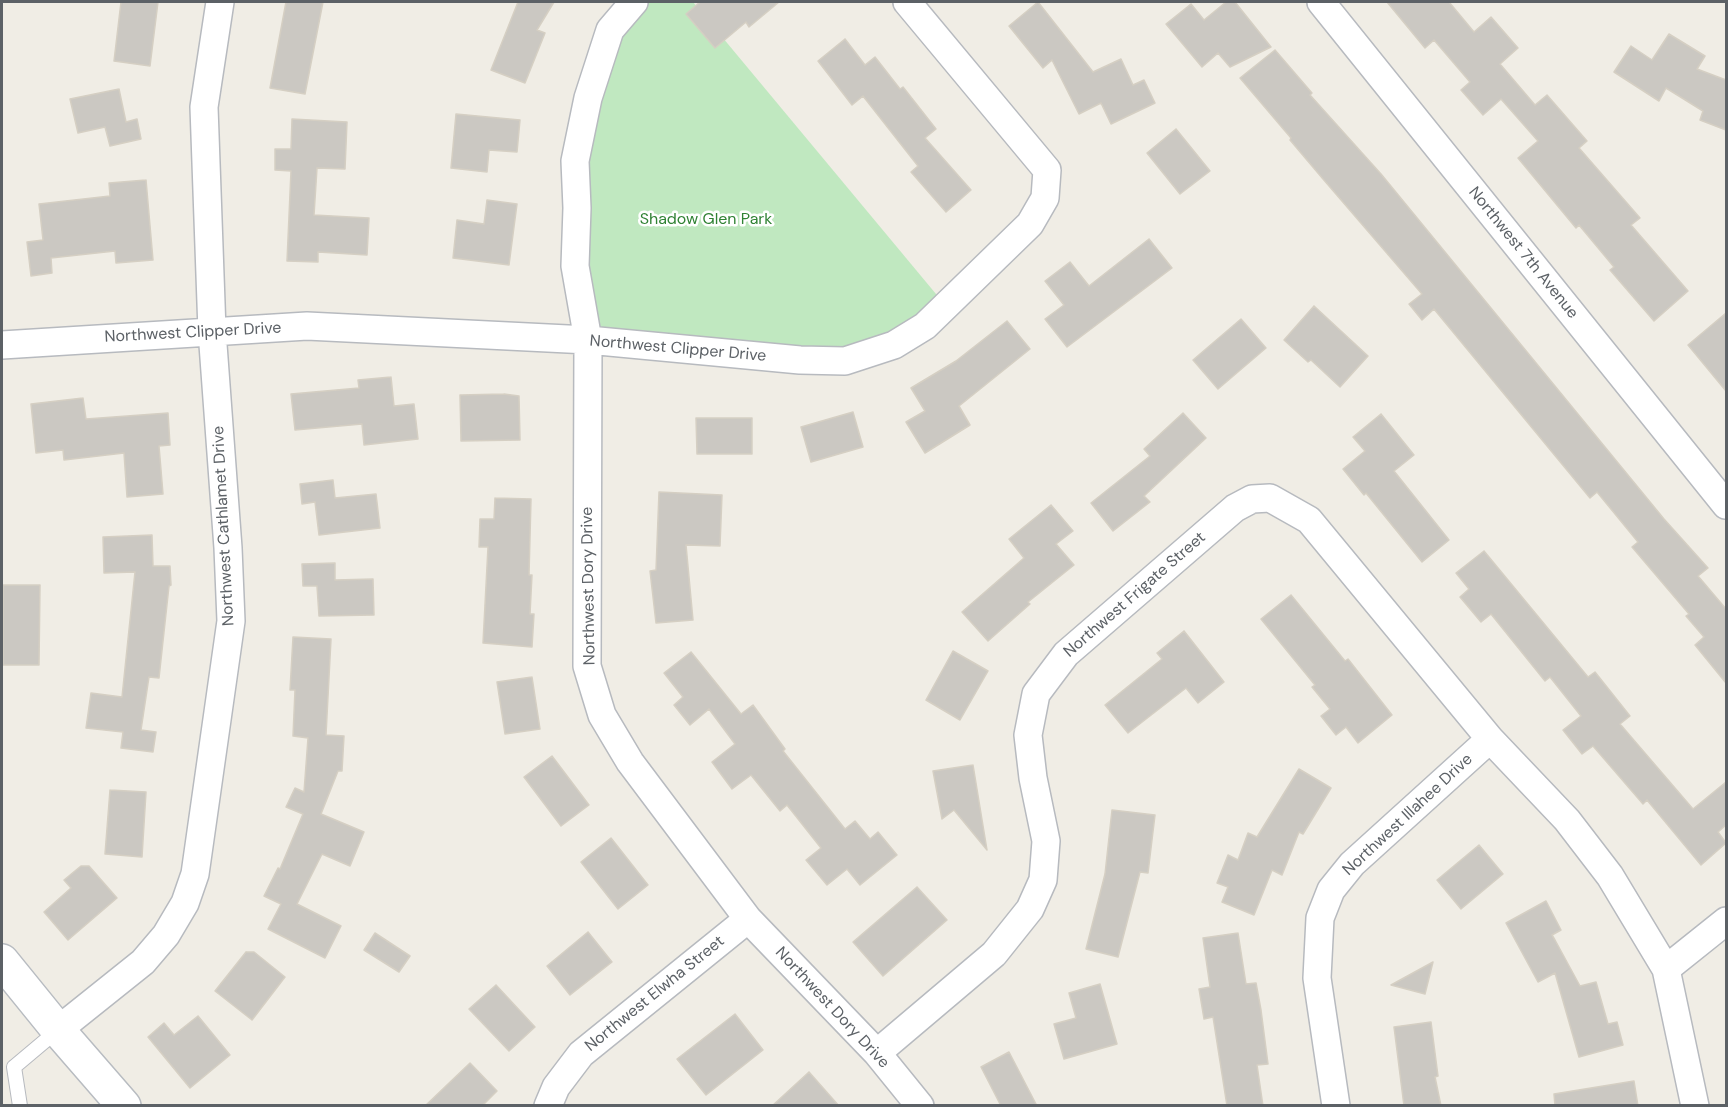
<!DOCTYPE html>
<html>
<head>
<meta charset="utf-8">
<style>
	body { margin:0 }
	#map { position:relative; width:1728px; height:1107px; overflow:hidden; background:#f0ede5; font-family:"DM Sans",sans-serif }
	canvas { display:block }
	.frame { position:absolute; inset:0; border:3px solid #5c6166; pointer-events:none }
</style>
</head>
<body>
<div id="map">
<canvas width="1728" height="1107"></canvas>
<div class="frame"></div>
</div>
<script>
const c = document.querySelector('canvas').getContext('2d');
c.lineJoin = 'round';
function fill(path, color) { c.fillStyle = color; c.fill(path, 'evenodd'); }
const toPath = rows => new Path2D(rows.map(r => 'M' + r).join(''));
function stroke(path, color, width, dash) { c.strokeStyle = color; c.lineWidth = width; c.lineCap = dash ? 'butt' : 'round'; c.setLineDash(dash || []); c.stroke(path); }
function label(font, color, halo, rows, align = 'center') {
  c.font = font + ' "DM Sans",sans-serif'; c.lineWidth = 5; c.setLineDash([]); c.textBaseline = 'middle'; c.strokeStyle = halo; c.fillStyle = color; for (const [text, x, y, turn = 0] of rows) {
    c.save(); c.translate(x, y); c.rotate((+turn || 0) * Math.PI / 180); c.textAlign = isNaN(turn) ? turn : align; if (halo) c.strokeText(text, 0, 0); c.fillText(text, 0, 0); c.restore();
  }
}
fill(toPath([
	[634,2,693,2,946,306,845,361,588,340,575,161]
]), '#c0e8c0');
const building = toPath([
	[121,2,158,2,150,66,114,61,121,2],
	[286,2,323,2,305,94,270,88,286,2],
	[518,2,554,2,537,30,545,33,525,83,491,70,518,2],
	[700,2,779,2,749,27,746,22,715,48,686,14,700,2],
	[1038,2,1093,72,1121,59,1133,85,1144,80,1155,103,1111,124,1101,103,1079,114,1052,60,1043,68,1009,26,1038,2],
	[1226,2,1235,2,1271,47,1230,67,1218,53,1202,67,1166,24,1191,4,1204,20,1226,2],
	[1387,2,1449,2,1474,32,1491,17,1518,48,1500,64,1535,105,1547,95,1587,141,1579,148,1640,218,1631,225,1688,291,1654,321,1610,270,1614,267,1579,225,1576,228,1518,158,1538,141,1501,99,1483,115,1461,90,1470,82,1434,40,1425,48,1387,2],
	[1669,34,1705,56,1697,69,1726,80,1726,130,1700,120,1703,111,1666,88,1659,101,1614,72,1631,46,1652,60,1669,34],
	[845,39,865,65,875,57,900,89,903,87,936,129,925,138,971,190,946,212,911,172,918,166,863,96,852,105,818,61,845,39],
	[1275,50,1312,93,1310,95,1381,174,1664,519,1708,568,1698,576,1726,609,1726,683,1695,645,1704,637,1686,616,1689,614,1632,547,1638,542,1597,492,1590,498,1434,309,1422,320,1409,304,1422,294,1323,179,1290,140,1291,138,1240,78,1275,50],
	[119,89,126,122,137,119,141,139,110,146,105,127,78,133,70,99,119,89],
	[456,114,520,120,517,152,489,150,487,172,451,168,456,114],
	[292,119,347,122,345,169,317,168,314,215,369,218,367,255,318,252,318,262,287,261,291,171,275,170,275,149,291,149,292,119],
	[1176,129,1210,171,1180,194,1147,153,1176,129],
	[146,180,153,260,116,263,115,251,51,258,52,273,31,276,27,242,43,240,39,204,110,196,109,183,146,180],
	[487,200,517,204,509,265,453,258,457,220,484,224,487,200],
	[1149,239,1172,268,1067,347,1045,319,1064,305,1045,281,1070,262,1089,286,1149,239],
	[1314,306,1368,356,1340,387,1311,360,1308,362,1284,340,1314,306],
	[1726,313,1726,391,1688,345,1726,313],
	[1241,319,1266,348,1218,389,1193,360,1241,319],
	[1007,321,1030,349,959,406,970,425,925,453,906,422,925,411,911,388,956,361,1007,321],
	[391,377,394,406,414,404,418,439,364,445,362,424,295,430,291,394,359,388,358,380,391,377],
	[504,394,519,396,520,440,461,441,460,395,504,394],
	[83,398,86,419,168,413,170,445,159,446,163,494,127,497,124,453,64,460,63,450,36,453,31,404,83,398],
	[853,412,863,447,811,462,801,427,853,412],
	[1183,413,1206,438,1144,496,1150,502,1113,531,1091,503,1150,456,1144,449,1183,413],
	[1381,414,1414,455,1394,471,1449,540,1422,562,1366,493,1364,495,1343,469,1365,451,1353,437,1381,414],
	[696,418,752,418,752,454,697,454,696,418],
	[333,480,335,498,376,494,380,528,319,535,315,502,302,504,300,484,333,480],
	[659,492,722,495,720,546,686,545,693,620,656,623,650,571,656,570,659,492],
	[495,498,531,499,529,575,532,575,530,614,534,614,532,647,483,643,488,547,479,547,480,519,494,519,495,498],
	[1051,505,1073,531,1056,544,1074,565,1028,602,1030,604,988,641,962,612,1024,558,1009,539,1051,505],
	[152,535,153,566,170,566,171,585,169,586,159,678,149,677,141,730,156,732,153,752,121,748,123,732,86,728,91,693,122,697,135,572,104,573,103,537,152,535],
	[1484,551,1588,677,1595,672,1630,716,1620,724,1693,809,1726,782,1726,825,1718,832,1726,843,1701,865,1647,800,1643,804,1593,746,1582,754,1563,730,1581,716,1550,677,1545,681,1491,614,1481,622,1460,597,1469,589,1456,573,1484,551],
	[335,563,335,580,373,579,374,615,319,616,317,586,303,586,302,564,335,563],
	[3,585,40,585,39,665,3,665,3,585],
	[1291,595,1345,661,1348,659,1392,715,1358,743,1346,727,1336,735,1321,716,1330,709,1312,687,1315,685,1261,619,1291,595],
	[1184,631,1224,682,1198,703,1186,688,1128,733,1105,705,1162,659,1157,653,1184,631],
	[293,637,331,639,326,735,344,736,342,771,338,771,321,814,364,832,350,866,322,854,297,904,341,926,325,958,268,929,281,904,264,896,278,868,280,869,303,814,286,807,295,788,304,792,308,738,293,736,295,690,290,690,293,637],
	[953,651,988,671,960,720,926,700,953,651],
	[691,652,741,714,753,705,785,749,783,751,845,829,855,821,870,839,878,832,897,855,860,885,847,869,827,885,806,860,821,848,787,805,780,811,751,775,732,789,712,762,735,744,709,709,690,725,674,705,683,697,664,673,691,652],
	[532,677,540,729,505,734,497,682,532,677],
	[552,756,589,805,561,826,524,777,552,756],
	[973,765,987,850,954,810,942,819,933,771,973,765],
	[1299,769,1331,788,1303,834,1299,832,1282,875,1272,870,1254,915,1222,902,1228,887,1217,883,1228,855,1238,860,1248,833,1257,837,1299,769],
	[110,790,146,792,142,857,105,854,110,790],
	[1112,810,1155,815,1148,873,1140,872,1118,957,1086,949,1105,874,1112,810],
	[611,838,648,885,618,909,581,862,611,838],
	[1479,845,1503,874,1461,909,1437,880,1479,845],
	[81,866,89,866,117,898,68,940,44,912,71,888,64,880,81,866],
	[917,887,947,920,883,976,853,942,917,887],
	[1546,901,1561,930,1552,935,1555,940,1580,986,1596,982,1608,1024,1617,1022,1623,1045,1579,1057,1555,973,1538,982,1506,923,1546,901],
	[588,932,612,962,570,995,547,966,588,932],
	[375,933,410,956,399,972,364,950,375,933],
	[1238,933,1246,984,1256,983,1261,1010,1268,1064,1257,1065,1263,1106,1227,1106,1213,1017,1204,1019,1199,989,1210,987,1203,938,1238,933],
	[246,952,254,952,285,977,252,1020,215,991,246,952],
	[1433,962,1425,994,1391,985,1433,962],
	[1100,984,1117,1044,1064,1059,1054,1024,1076,1018,1069,993,1100,984],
	[496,985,535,1027,509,1051,469,1009,496,985],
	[735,1014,763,1050,706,1095,677,1059,735,1014],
	[198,1016,230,1055,190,1088,148,1037,164,1023,174,1035,198,1016],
	[1431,1022,1438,1076,1435,1077,1441,1106,1404,1106,1394,1027,1431,1022],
	[1009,1052,1037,1106,1001,1106,981,1067,1009,1052],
	[470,1063,497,1091,482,1106,425,1106,470,1063],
	[809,1072,839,1106,772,1106,809,1072],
	[1634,1081,1638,1106,1555,1106,1554,1094,1634,1081]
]);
fill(building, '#cbc8c2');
stroke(building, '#d5cfc3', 1.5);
const lane = toPath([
	[14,1067,58,1030],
	[14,1067,20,1106]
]);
const street = toPath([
	[634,2,610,30,588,98,575,161,577,208,575,266,588,340,587,666,602,715,630,762,748,919,877,1053,920,1106],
	[1321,2,1726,505],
	[2,345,307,326,588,340,800,360,845,361,894,345,925,326,1030,224,1045,198,1047,170,907,2],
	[1666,969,1726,921],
	[58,1030,143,962,166,935,185,903,195,874,231,621,228,548,212,331,204,107,220,2],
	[877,1053,994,954,1030,909,1043,880,1046,841,1033,778,1028,735,1036,694,1066,654,1235,508,1252,499,1270,498,1309,520,1490,739,1567,820,1610,876,1666,969,1695,1106],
	[548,1106,556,1087,581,1054,748,919],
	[1336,1106,1317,978,1320,918,1331,890,1352,864,1490,739]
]);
const secondary = toPath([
	[2,961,58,1030,124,1106]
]);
stroke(lane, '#b7babf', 16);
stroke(street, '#b7babf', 30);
stroke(secondary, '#b8bcc1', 36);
stroke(lane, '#fff', 14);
stroke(street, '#fff', 27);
stroke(secondary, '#fff', 33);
label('16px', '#308234', '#fff', [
	["Shadow Glen Park",706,220]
]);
label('16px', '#5c6166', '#fff', [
	["Northwest 7th Avenue",1523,253,51],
	["Northwest Clipper Drive",193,333,-3],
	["Northwest Clipper Drive",678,349,5],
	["Northwest Cathlamet Drive",224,526,-93],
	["Northwest Dory Drive",589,586,-91],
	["Northwest Frigate Street",1135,595,-41],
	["Northwest Illahee Drive",1408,815,-43],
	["Northwest Elwha Street",655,994,-39],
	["Northwest Dory Drive",832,1008,47]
]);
</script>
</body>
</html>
